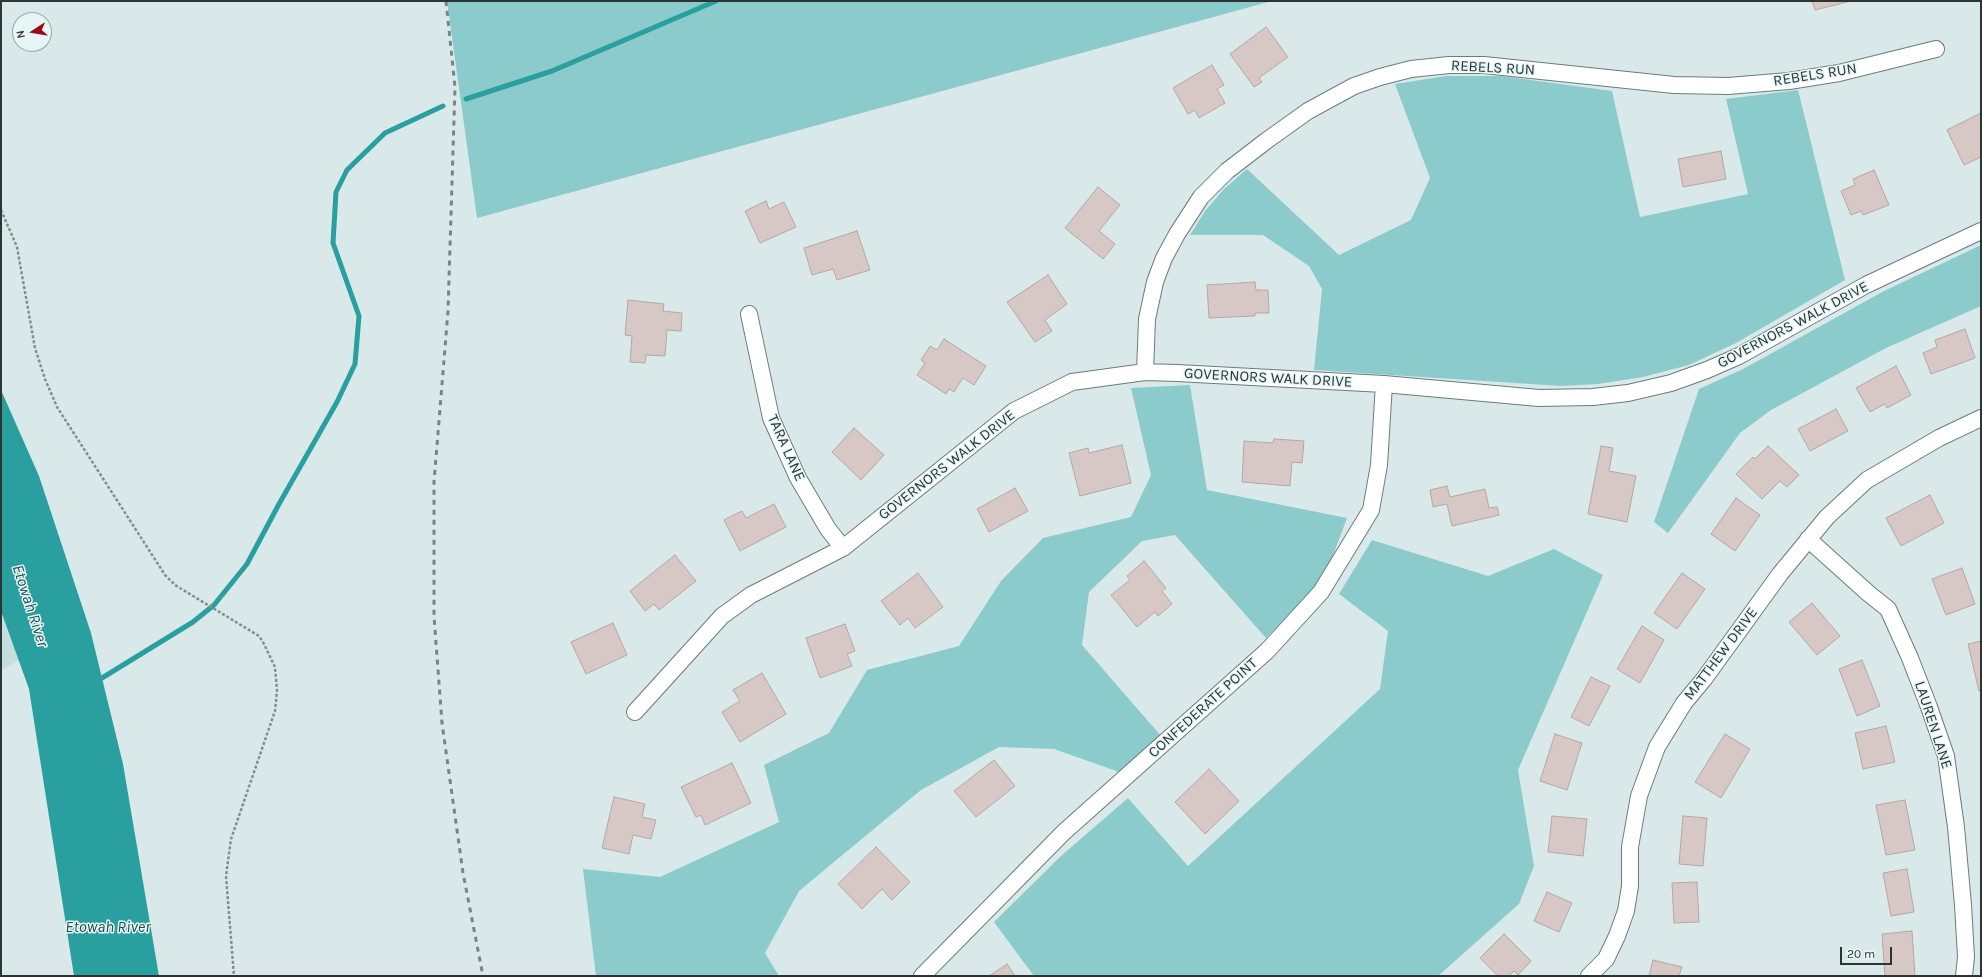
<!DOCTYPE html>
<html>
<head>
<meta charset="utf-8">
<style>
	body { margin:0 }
	#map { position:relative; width:1982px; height:977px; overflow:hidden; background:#d9e9e9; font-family:Karla,sans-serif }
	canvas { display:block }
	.frame { position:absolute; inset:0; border:2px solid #2d3434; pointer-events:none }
	.north { position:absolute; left:12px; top:12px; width:40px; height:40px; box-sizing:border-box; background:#e6f6f6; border:1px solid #9ca8a8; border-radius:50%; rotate:258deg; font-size:11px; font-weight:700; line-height:16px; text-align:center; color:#2d3434 }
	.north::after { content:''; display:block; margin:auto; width:14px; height:18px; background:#a2051a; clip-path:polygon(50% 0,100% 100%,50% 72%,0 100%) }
	.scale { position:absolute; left:1840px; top:947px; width:52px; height:18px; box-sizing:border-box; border:2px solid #2d3434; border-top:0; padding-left:5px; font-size:12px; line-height:14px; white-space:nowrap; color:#2d3434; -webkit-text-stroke:3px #e6f6f6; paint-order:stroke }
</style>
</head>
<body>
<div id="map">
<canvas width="1982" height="977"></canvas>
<div class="frame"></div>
<div class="north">N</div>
<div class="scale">20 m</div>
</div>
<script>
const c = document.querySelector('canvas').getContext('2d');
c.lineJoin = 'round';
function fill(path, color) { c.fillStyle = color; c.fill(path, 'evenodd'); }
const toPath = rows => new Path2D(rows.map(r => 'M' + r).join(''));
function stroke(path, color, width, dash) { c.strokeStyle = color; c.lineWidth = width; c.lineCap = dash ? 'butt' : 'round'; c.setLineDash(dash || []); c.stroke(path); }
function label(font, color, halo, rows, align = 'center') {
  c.font = font + ' Karla,sans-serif'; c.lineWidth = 3; c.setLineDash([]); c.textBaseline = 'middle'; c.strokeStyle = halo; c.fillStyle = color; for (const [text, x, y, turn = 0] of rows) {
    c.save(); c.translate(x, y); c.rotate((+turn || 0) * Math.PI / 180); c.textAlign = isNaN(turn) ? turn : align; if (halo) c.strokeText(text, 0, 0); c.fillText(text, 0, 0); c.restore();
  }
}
fill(toPath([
	[1,574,35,650,1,671]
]), '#c5dfdf');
fill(toPath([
	[447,1,1272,1,477,218],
	[1446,76,1501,76,1612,91,1640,217,1748,194,1726,99,1798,90,1845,280,1736,343,1689,365,1643,377,1598,384,1561,386,1314,370,1322,289,1309,266,1263,235,1190,235,1205,211,1224,189,1247,169,1339,255,1411,220,1430,178,1395,84],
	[1981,245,1981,306,1886,348,1771,410,1740,433,1668,533,1654,522,1699,389,1743,369,1884,291],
	[1190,385,1207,490,1347,518,1332,558,1312,591,1266,638,1175,535,1142,541,1089,592,1082,645,1161,736,1122,773,1054,749,999,747,921,790,799,891,765,953,779,976,596,976,583,869,660,877,779,822,764,765,829,733,867,670,959,646,1001,581,1043,538,1131,517,1151,475,1131,388],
	[1372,540,1488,576,1554,549,1603,575,1518,770,1534,866,1519,904,1438,976,1034,976,994,922,1061,856,1128,798,1188,866,1380,689,1388,631,1339,594]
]), '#8bcbcb');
fill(toPath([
	[1,390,39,476,91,633,123,764,159,976,74,976,29,689,1,611]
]), '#2a9fa0');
stroke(toPath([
	[466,99,552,71,716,1],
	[102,678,193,622,214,605,247,564,279,504,337,402,355,364,359,316,333,243,336,192,347,170,385,133,443,106]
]), '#2a9fa0', 5);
const building = toPath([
	[1812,1,1851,1,1815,10,1812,1],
	[1266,27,1288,57,1259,78,1262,82,1254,87,1230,54,1266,27],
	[1212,65,1224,85,1217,89,1225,103,1199,118,1195,110,1188,114,1173,88,1212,65],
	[1981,113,1981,157,1964,165,1947,130,1981,113],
	[1721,151,1726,179,1683,187,1678,159,1721,151],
	[1874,170,1889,205,1863,215,1861,211,1851,215,1841,191,1855,185,1853,179,1874,170],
	[1098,187,1120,205,1099,231,1115,244,1103,259,1065,228,1098,187],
	[766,201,769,209,784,202,796,227,760,243,745,211,766,201],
	[857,231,870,270,837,280,833,269,812,275,804,248,857,231],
	[1048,275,1067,304,1045,320,1052,331,1035,342,1007,302,1048,275],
	[1255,282,1256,290,1268,290,1269,313,1255,313,1255,316,1209,318,1207,285,1255,282],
	[628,300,664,304,663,311,682,313,681,331,667,330,665,356,646,355,645,363,630,362,632,336,625,335,628,300],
	[1965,329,1975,358,1931,374,1923,353,1937,347,1935,340,1965,329],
	[944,339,986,366,974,385,963,378,954,392,949,389,946,394,917,375,925,363,921,360,930,346,937,350,944,339],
	[1896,366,1911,395,1887,408,1885,404,1870,412,1856,388,1896,366],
	[1836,409,1848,431,1810,451,1798,429,1836,409],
	[854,428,884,455,861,480,832,452,854,428],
	[1274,439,1304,441,1302,463,1292,462,1290,486,1242,482,1244,441,1273,443,1274,439],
	[1122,445,1131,483,1080,496,1069,453,1088,448,1089,453,1122,445],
	[1601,446,1613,448,1609,471,1636,476,1627,522,1588,514,1601,446],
	[1768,446,1799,475,1787,487,1780,481,1762,499,1736,474,1753,457,1755,459,1768,446],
	[1447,486,1450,497,1485,489,1489,508,1497,507,1499,515,1452,526,1447,504,1433,507,1430,490,1447,486],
	[1015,488,1028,511,989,532,977,509,1015,488],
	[1930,495,1944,523,1901,546,1886,518,1930,495],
	[1736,498,1760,515,1735,551,1711,534,1736,498],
	[774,504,786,527,740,551,724,520,742,511,746,518,774,504],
	[675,555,696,581,659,610,654,604,645,611,630,591,675,555],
	[1144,561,1166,588,1162,591,1172,604,1158,616,1155,612,1137,627,1111,595,1130,580,1127,576,1144,561],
	[1962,568,1975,604,1946,615,1932,579,1962,568],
	[918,573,943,607,915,628,908,618,900,625,881,601,918,573],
	[1682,573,1705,589,1677,629,1654,613,1682,573],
	[1812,603,1840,636,1817,655,1789,622,1812,603],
	[613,623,627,655,586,674,571,642,613,623],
	[845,624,855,651,847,654,852,666,820,678,806,638,845,624],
	[1642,626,1664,640,1640,683,1617,669,1642,626],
	[1981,641,1981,691,1979,691,1968,644,1981,641],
	[1862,660,1880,706,1857,716,1839,669,1862,660],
	[762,673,786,714,740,742,722,712,740,701,733,690,762,673],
	[1591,677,1610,686,1589,726,1571,717,1591,677],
	[1886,726,1895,762,1863,769,1855,733,1886,726],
	[1555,734,1582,743,1567,790,1540,781,1555,734],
	[1725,734,1750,749,1721,798,1695,782,1725,734],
	[994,760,1015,786,976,817,954,791,994,760],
	[732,763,751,803,705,825,701,815,696,817,681,787,732,763],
	[1209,769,1239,801,1205,834,1175,802,1209,769],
	[614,797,645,804,642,817,656,820,651,839,633,835,629,854,602,848,614,797],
	[1905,800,1915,850,1886,855,1876,805,1905,800],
	[1552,816,1587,819,1583,856,1548,852,1552,816],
	[1683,816,1707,818,1703,866,1679,864,1683,816],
	[876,847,910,882,892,900,882,889,862,909,838,884,876,847],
	[1907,869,1914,912,1891,916,1883,873,1907,869],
	[1697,882,1699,922,1674,923,1672,883,1697,882],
	[1547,892,1572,903,1559,932,1534,921,1547,892],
	[1912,931,1915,976,1885,976,1882,934,1912,931],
	[1504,934,1531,961,1518,975,1514,971,1509,976,1498,976,1480,958,1504,934],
	[1653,960,1682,967,1679,976,1649,976,1653,960],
	[1007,964,1015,976,989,976,1007,964]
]);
fill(building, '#d7c8c6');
stroke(building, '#b5a6a5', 1);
const street = toPath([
	[749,314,771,418,798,478,828,529,843,548],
	[1145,372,1147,319,1155,282,1164,258,1177,234,1201,197,1227,171,1266,141,1308,111,1354,86,1380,77,1411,69,1449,65,1484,65,1674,85,1728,86,1789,81,1839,73,1936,49],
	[1808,539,1868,593,1888,609,1910,658,1929,707,1946,756,1956,827,1963,905,1966,957,1964,976],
	[635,712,722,616,751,595,843,548,1014,411,1072,382,1145,372,1177,373,1384,384,1539,398,1593,397,1628,393,1671,383,1707,370,1739,356,1866,285,1981,231],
	[922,976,1064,832,1267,651,1321,592,1371,510,1379,465,1384,384],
	[1589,976,1606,959,1617,936,1626,911,1630,886,1630,847,1639,796,1657,747,1684,703,1704,679,1780,574,1827,517,1867,480,1939,438,1981,418]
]);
stroke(street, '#6c7b7b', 18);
stroke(toPath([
	[1,210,17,247,35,348,45,379,57,407,165,575,175,585,259,636,263,642,275,667,277,691,275,711,231,839,226,876,234,976]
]), '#838f8f', 2.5, [3, 2]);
stroke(street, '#fff', 16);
stroke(toPath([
	[446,1,455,87,448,311,434,482,434,616,442,723,463,873,483,976]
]), '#798484', 3, [5, 5]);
label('15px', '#2d3434', '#e6f6f6', [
	["REBELS RUN",1493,68,3],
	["REBELS RUN",1815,75,-9],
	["GOVERNORS WALK DRIVE",1793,325,-28],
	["GOVERNORS WALK DRIVE",1268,378,3],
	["TARA LANE",786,448,66],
	["GOVERNORS WALK DRIVE",947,465,-38],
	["MATTHEW DRIVE",1721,654,-53],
	["CONFEDERATE POINT",1203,708,-42],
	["LAUREN LANE",1933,725,72]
]);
label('italic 16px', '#1d4d4e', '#e6f6f6', [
	["Etowah River",30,606,72],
	["Etowah River",108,927]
]);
</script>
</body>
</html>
